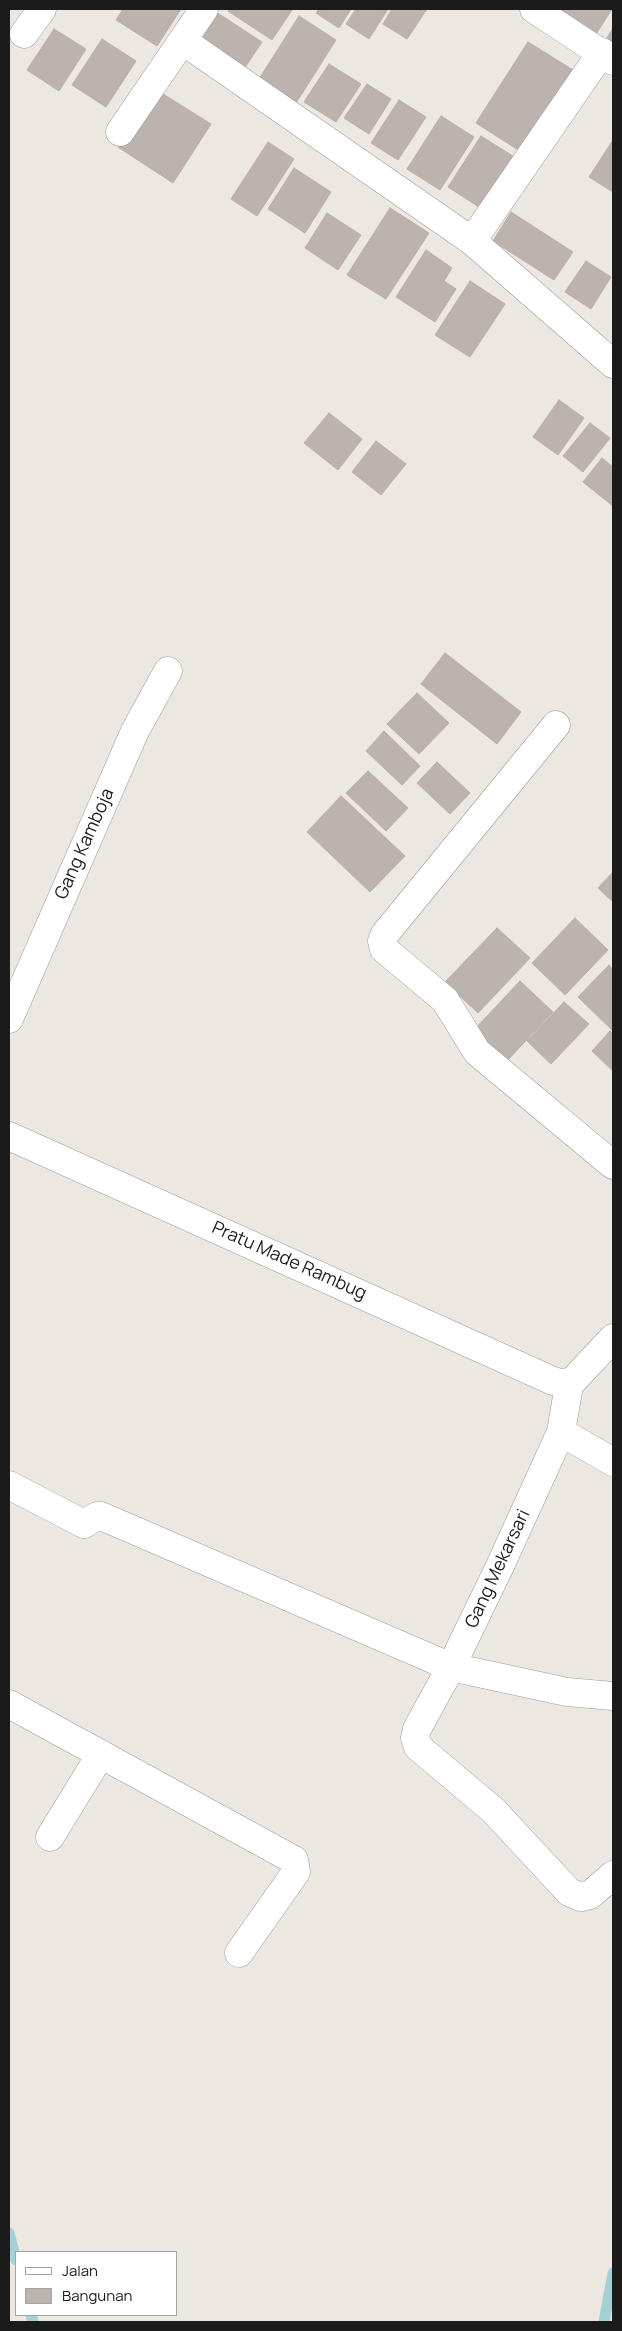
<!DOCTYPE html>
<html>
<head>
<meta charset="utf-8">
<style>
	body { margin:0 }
	#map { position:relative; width:622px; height:2331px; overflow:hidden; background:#ece7e1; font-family:Manrope,sans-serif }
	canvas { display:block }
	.frame { position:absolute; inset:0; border:10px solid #1b1b1b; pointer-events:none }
	.legend { position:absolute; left:15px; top:2251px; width:162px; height:65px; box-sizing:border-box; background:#fff; border:1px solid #a4a4a4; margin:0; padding:6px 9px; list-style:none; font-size:15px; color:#1b1b1b }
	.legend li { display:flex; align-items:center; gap:10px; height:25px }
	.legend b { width:25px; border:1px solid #a4a4a4 }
</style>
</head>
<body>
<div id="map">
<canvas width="622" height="2331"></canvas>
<div class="frame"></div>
<ul class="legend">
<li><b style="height:6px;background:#fff"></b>Jalan</li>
<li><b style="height:14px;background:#bcb2ae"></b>Bangunan</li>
</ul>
</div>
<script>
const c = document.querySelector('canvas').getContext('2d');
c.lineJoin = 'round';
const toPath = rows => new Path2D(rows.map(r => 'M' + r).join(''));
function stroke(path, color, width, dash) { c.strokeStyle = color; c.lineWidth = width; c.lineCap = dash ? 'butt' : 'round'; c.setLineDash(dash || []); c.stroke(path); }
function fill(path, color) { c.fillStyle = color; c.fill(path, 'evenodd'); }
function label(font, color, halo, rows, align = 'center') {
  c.font = font + ' Manrope,sans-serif'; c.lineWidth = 4; c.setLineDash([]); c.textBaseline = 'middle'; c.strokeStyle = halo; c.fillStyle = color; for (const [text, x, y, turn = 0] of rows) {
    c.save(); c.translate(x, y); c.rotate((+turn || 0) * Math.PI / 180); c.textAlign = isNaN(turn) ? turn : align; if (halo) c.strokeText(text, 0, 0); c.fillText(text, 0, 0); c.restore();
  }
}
stroke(toPath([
	[9,2233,16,2260],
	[31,2315,33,2322],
	[604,2322,613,2273]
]), '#a5d1d6', 11);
const building = toPath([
	[123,9,181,9,157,46,116,20,123,9],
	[230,9,290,9,292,10,272,40,228,11,230,9],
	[319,9,351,9,339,28,316,13,319,9],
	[356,9,388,9,369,39,346,24,356,9],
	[392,9,427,9,407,39,383,24,392,9],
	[563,9,612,9,595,36,560,13,563,9],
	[216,12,262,42,244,69,198,40,216,12],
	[299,16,336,40,296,103,259,79,299,16],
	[613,28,613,49,604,43,613,28],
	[54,29,86,49,59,91,27,70,54,29],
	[102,39,136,61,106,107,72,85,102,39],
	[528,42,573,70,520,151,476,123,528,42],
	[329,64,361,84,336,122,304,102,329,64],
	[367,84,391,99,369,134,344,118,367,84],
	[155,89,211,124,173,183,118,147,155,89],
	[399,100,426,117,398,160,371,143,399,100],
	[441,116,474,137,440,190,407,169,441,116],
	[481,136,516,158,482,209,448,187,481,136],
	[613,140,613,192,589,177,613,140],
	[268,142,294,159,257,216,231,199,268,142],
	[294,168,331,192,305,233,268,209,294,168],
	[390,208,429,233,386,299,347,275,390,208],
	[511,212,573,252,554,280,493,241,511,212],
	[327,213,361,235,338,270,305,248,327,213],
	[426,250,452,268,444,281,456,289,435,322,396,297,426,250],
	[586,261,611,277,591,309,565,292,586,261],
	[470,281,505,304,470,357,435,335,470,281],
	[559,400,584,418,558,455,533,437,559,400],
	[329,413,362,439,338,470,304,443,329,413],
	[590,423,610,438,583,472,563,456,590,423],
	[376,441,406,464,381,495,352,472,376,441],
	[602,458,613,467,613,506,583,482,602,458],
	[445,653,521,712,497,744,421,684,445,653],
	[417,693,449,723,419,754,387,724,417,693],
	[384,731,420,766,402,785,366,751,384,731],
	[437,762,470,793,450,814,417,783,437,762],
	[368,771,408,808,386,831,346,793,368,771],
	[341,796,405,856,370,892,307,832,341,796],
	[613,872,613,902,598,888,613,872],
	[575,918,608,950,565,995,532,963,575,918],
	[497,928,530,958,478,1013,445,982,497,928],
	[609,965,613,970,613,1031,578,997,609,965],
	[520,981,553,1012,504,1064,471,1033,520,981],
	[564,1002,589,1024,551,1064,527,1041,564,1002],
	[610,1031,613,1034,613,1071,592,1051,610,1031]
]);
fill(building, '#bcb2ae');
stroke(building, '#bcaca5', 1);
const minor = toPath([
	[534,9,613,61],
	[24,34,42,9],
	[183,41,472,241,602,52],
	[120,132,204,9],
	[472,241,613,364],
	[556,725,385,934,382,941,384,949,445,1000,477,1052,613,1165],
	[9,1019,135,731,168,671],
	[569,1385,561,1432,500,1566,451,1667,417,1729,415,1738,418,1747,494,1811,569,1892,581,1897,590,1895,613,1875],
	[561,1432,613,1462],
	[9,1485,84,1524,97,1516,101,1516,451,1667,567,1692,613,1696],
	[9,1704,294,1860,296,1872,239,1953],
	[50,1837,101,1754]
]);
const tertiary = toPath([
	[9,1136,553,1381,569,1385,613,1338]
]);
stroke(minor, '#9c9c9c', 29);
stroke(tertiary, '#9c9c9c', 29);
stroke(minor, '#fff', 28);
stroke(tertiary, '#fff', 28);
label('18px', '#1b1b1b', '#fff', [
	["Gang Kamboja",85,844,-66],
	["Pratu Made Rambug",289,1261,24],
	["Gang Mekarsari",498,1569,-65]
]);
</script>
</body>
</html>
